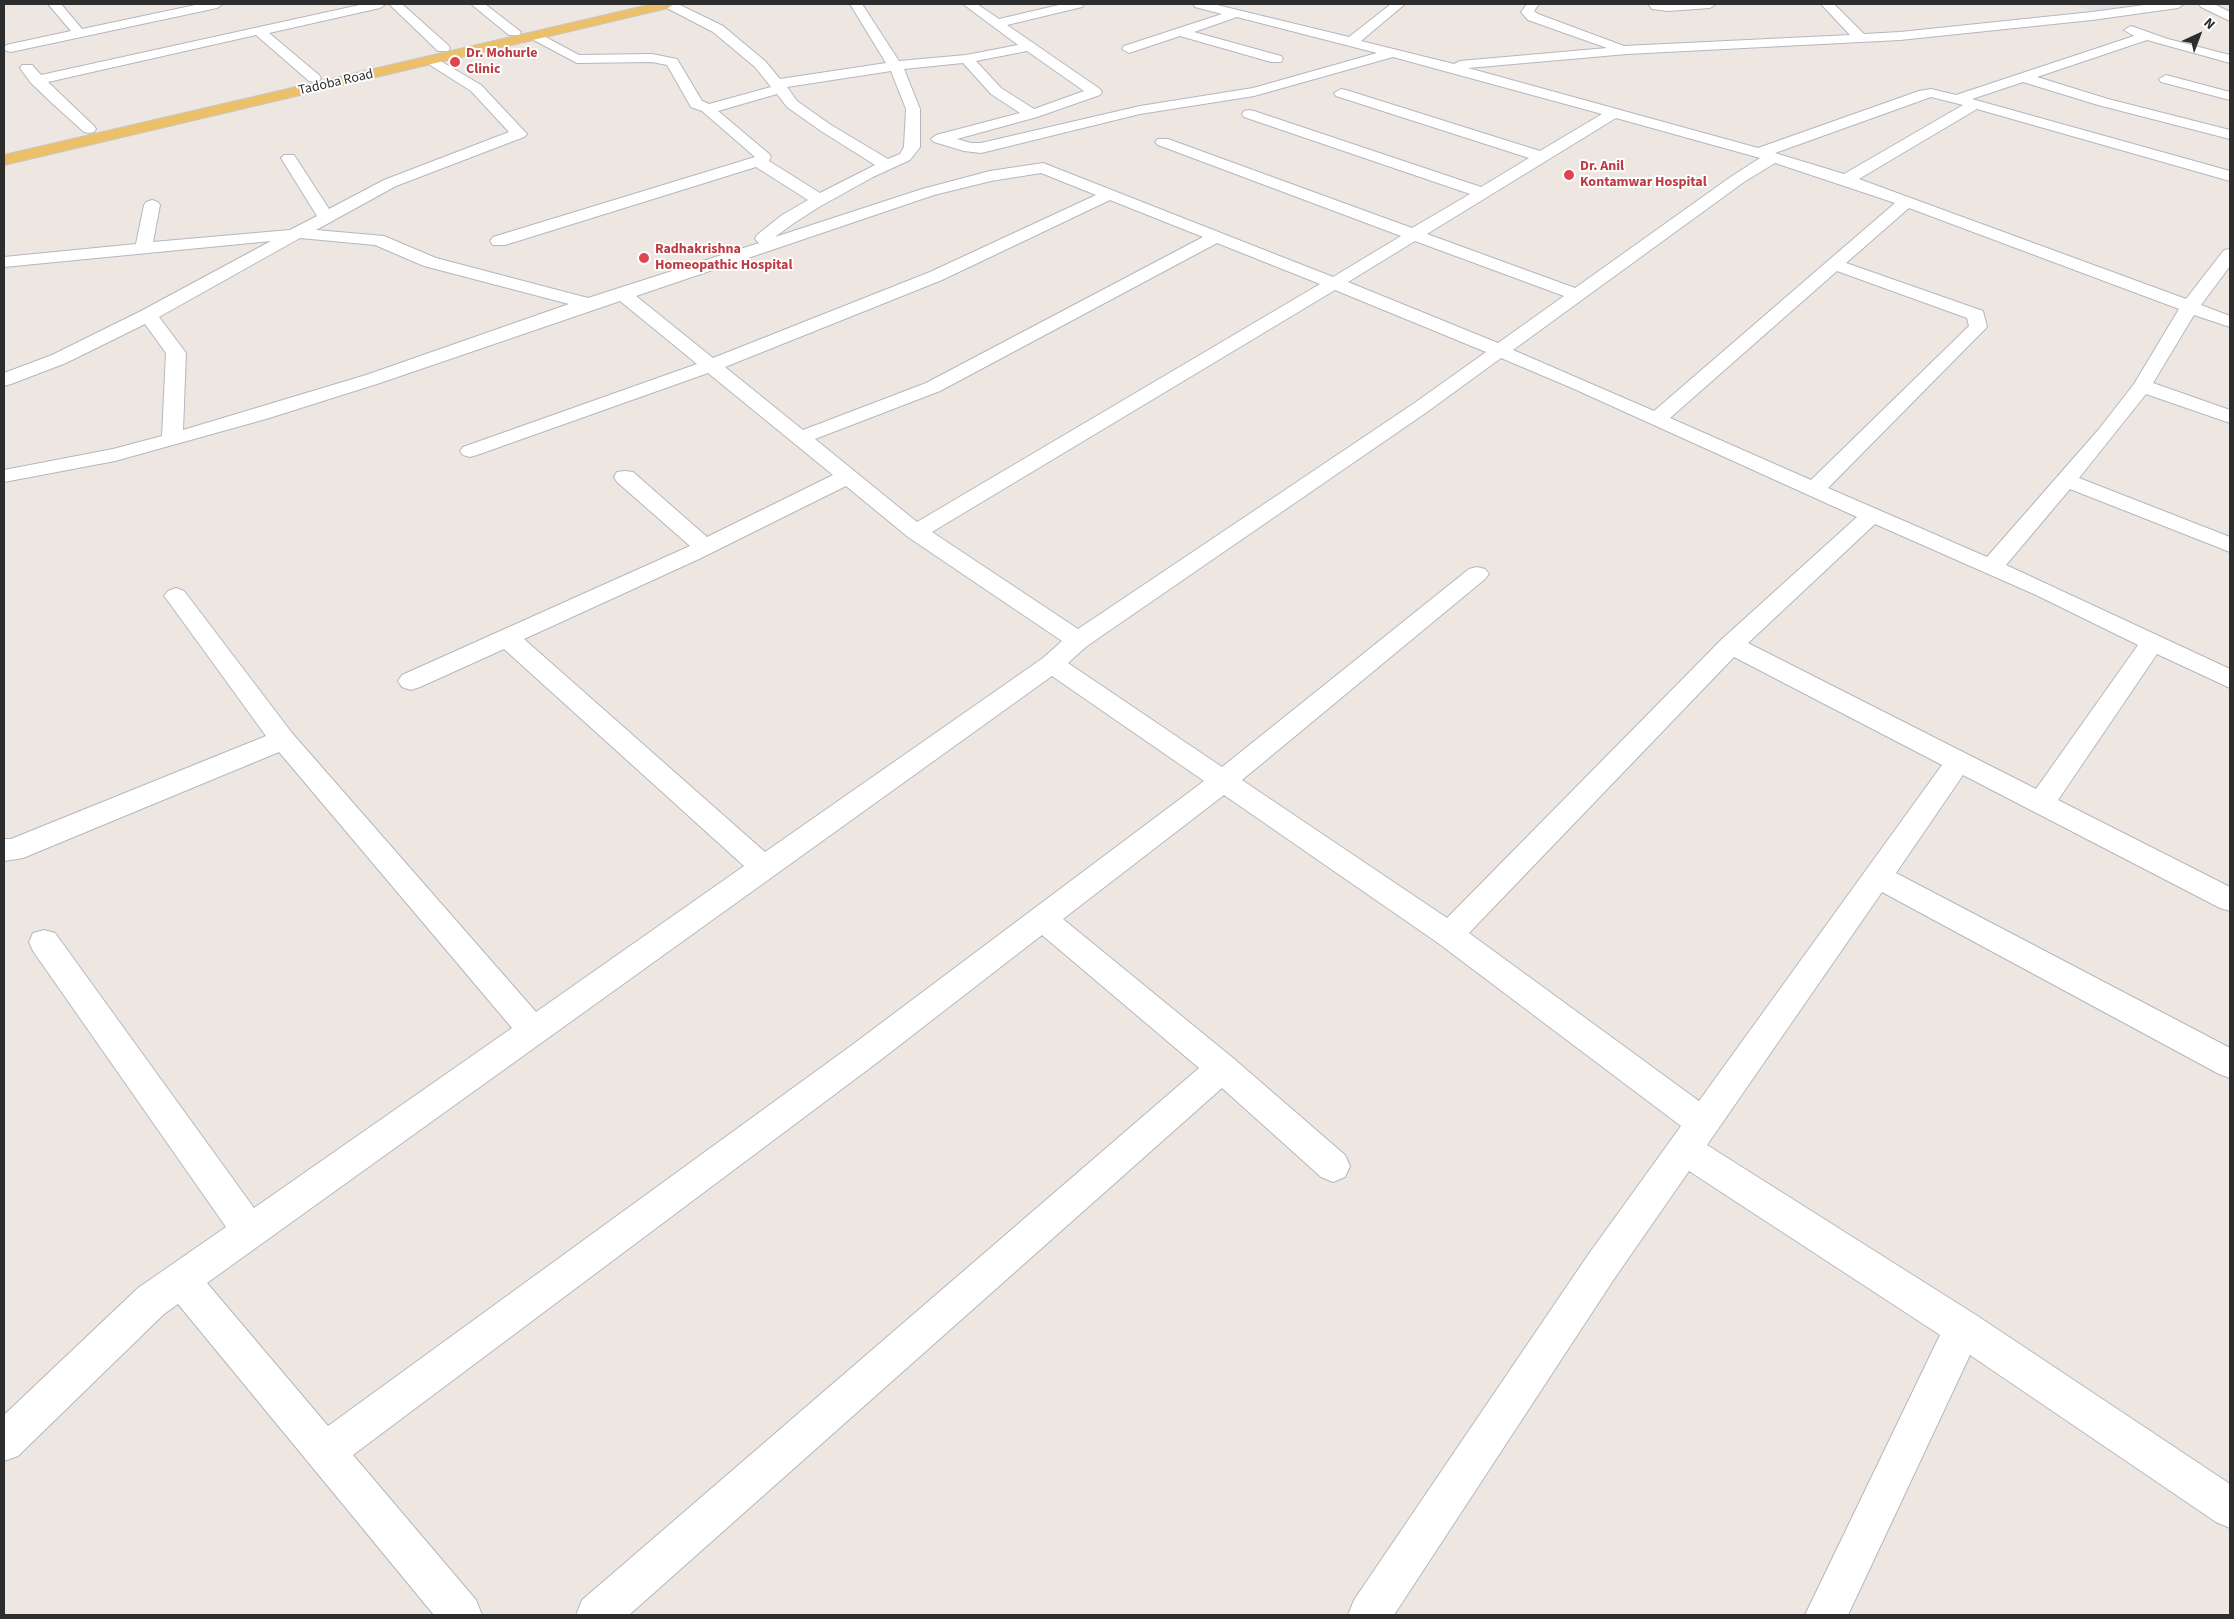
<!DOCTYPE html>
<html>
<head>
<meta charset="utf-8">
<style>
	body { margin:0 }
	#map { position:relative; width:2234px; height:1619px; overflow:hidden; background:#eee7e1; font-family:"Source Sans 3",sans-serif }
	canvas { display:block }
	.frame { position:absolute; inset:0; border:5px solid #2d2d2d; pointer-events:none }
	.north { position:absolute; left:2174px; top:10px; width:50px; height:50px; -webkit-text-stroke:4px #fff; paint-order:stroke; rotate:43deg; font-size:14px; font-weight:700; line-height:20px; text-align:center; color:#2d2d2d }
	.north::after { content:''; display:block; margin:auto; width:18px; height:22px; background:#2d2d2d; clip-path:polygon(50% 0,100% 100%,50% 72%,0 100%) }
</style>
</head>
<body>
<div id="map">
<canvas width="2234" height="1619"></canvas>
<div class="frame"></div>
<div class="north">N</div>
</div>
<script>
const c = document.querySelector('canvas').getContext('2d');
c.lineJoin = 'round';
function fill(path, color) { c.fillStyle = color; c.fill(path, 'evenodd'); }
const toPath = rows => new Path2D(rows.map(r => 'M' + r).join(''));
function stroke(path, color, width, dash) { c.strokeStyle = color; c.lineWidth = width; c.lineCap = dash ? 'butt' : 'round'; c.setLineDash(dash || []); c.stroke(path); }
function label(font, color, halo, rows, align = 'center') {
  c.font = font + ' "Source Sans 3",sans-serif'; c.lineWidth = 4; c.setLineDash([]); c.textBaseline = 'middle'; c.strokeStyle = halo; c.fillStyle = color; for (const [text, x, y, turn = 0] of rows) {
    c.save(); c.translate(x, y); c.rotate((+turn || 0) * Math.PI / 180); c.textAlign = isNaN(turn) ? turn : align; if (halo) c.strokeText(text, 0, 0); c.fillText(text, 0, 0); c.restore();
  }
}
fill(toPath([
	[2072,4,2143,4,2091,11]
]), '#e2e1e7');
const minor = toPath([
	[48,4,61,4,82,29,200,4,223,4,217,8,11,52,6,51,4,48,6,45,71,31,48,4],
	[364,4,386,4,380,8,269,33,319,75,321,78,319,81,314,82,309,81,256,35,48,82,94,126,96,129,94,132,89,133,84,132,53,104,31,83,20,68,22,65,32,65,41,75,364,4],
	[389,4,402,4,448,45,450,48,448,51,438,51,389,4],
	[471,4,485,4,521,32,519,35,509,35,471,4],
	[663,4,678,4,723,26,765,61,780,79,886,63,850,4,862,4,899,61,966,55,1018,45,963,4,977,4,999,19,1063,4,1084,4,1082,7,1007,25,1100,89,1102,92,1100,95,1037,117,957,139,971,143,981,143,1140,106,1253,88,1377,53,1237,17,1194,32,1281,56,1283,59,1281,62,1271,62,1180,36,1129,53,1122,49,1124,46,1222,14,1195,7,1193,4,1213,4,1349,37,1391,4,1405,4,1361,41,1454,64,1460,61,1607,48,1528,20,1521,12,1527,4,1539,4,1534,11,1538,14,1624,46,1850,35,1821,4,1834,4,1864,34,1900,32,2092,12,2152,4,2184,4,2178,8,2092,20,1900,40,1627,54,1468,68,1758,148,1919,91,1931,89,1956,95,2134,36,2124,30,2131,26,2168,39,2230,55,2230,63,2147,40,2037,77,2108,99,2230,130,2230,139,2098,105,2023,82,1972,99,2230,171,2230,181,1977,109,1859,179,2186,299,2224,250,2230,249,2230,266,2201,305,2230,316,2230,327,2194,315,2153,383,2230,410,2230,423,2146,394,2079,478,2230,537,2230,552,2070,489,2006,565,2230,669,2230,688,2157,654,2058,800,2230,887,2230,911,2220,908,1963,775,1896,873,2230,1048,2230,1078,2219,1074,1882,892,1707,1145,1976,1315,2230,1484,2230,1528,2216,1522,1970,1355,1848,1615,1805,1615,1940,1335,1689,1171,1614,1279,1394,1615,1348,1615,1354,1600,1588,1255,1681,1126,1438,943,1224,795,1063,919,1233,1058,1345,1155,1350,1166,1345,1177,1333,1182,1321,1177,1222,1088,629,1615,576,1615,582,1600,1199,1068,1042,935,874,1065,353,1455,476,1600,482,1615,434,1615,178,1304,164,1314,18,1456,4,1461,4,1415,138,1288,226,1227,33,951,29,942,33,933,44,930,55,933,254,1208,512,1028,279,752,23,858,4,861,4,839,11,839,266,736,168,601,164,596,168,591,176,588,184,591,292,733,536,1012,744,866,504,649,420,687,411,690,402,687,398,681,402,675,690,546,617,482,614,477,617,472,625,471,633,472,707,537,833,475,708,373,477,455,470,457,463,455,460,451,463,447,697,364,620,301,380,383,266,419,115,461,4,482,4,470,113,449,162,436,166,353,145,324,66,363,11,384,4,386,4,373,52,355,141,311,271,241,4,267,4,257,136,244,144,205,146,202,152,200,158,202,160,205,153,242,290,230,317,216,281,158,284,155,294,155,329,209,384,180,509,132,471,91,427,63,425,60,427,57,432,56,481,85,527,134,524,137,396,186,316,230,384,236,436,258,588,298,759,243,755,239,757,235,782,215,808,200,756,167,505,245,493,245,490,241,493,237,755,157,702,111,691,107,667,65,652,62,577,63,526,36,528,33,538,33,579,55,652,54,677,59,702,101,709,104,771,87,755,67,713,32,665,7,663,4],
	[1027,51,1084,91,1034,109,1001,88,976,61,1027,51],
	[1393,57,1602,114,1540,151,1346,90,1341,89,1334,93,1336,96,1529,158,1481,187,1254,111,1249,110,1244,111,1242,114,1244,117,1470,194,1412,228,1168,139,1158,139,1155,142,1158,145,1401,236,1333,277,1043,163,990,171,922,189,775,237,794,223,819,207,873,177,910,160,920,147,920,109,904,69,963,63,991,94,1020,113,936,135,931,139,934,142,964,151,981,153,1140,114,1254,96,1393,57],
	[891,71,906,109,904,147,900,154,888,159,831,125,797,101,787,87,891,71],
	[777,94,787,107,821,131,875,165,820,193,769,161,771,156,768,153,718,111,777,94],
	[1931,97,1963,105,1844,174,1775,153,1931,97],
	[1616,118,1760,158,1732,176,1575,288,1427,234,1616,118],
	[1775,163,1895,203,1654,411,1513,350,1744,182,1775,163],
	[1041,173,1096,195,930,272,713,358,636,296,934,195,991,181,1041,173],
	[1110,200,1203,237,926,383,803,430,725,367,942,280,1110,200],
	[1909,208,2179,309,2134,384,2099,429,1987,557,1828,488,1987,327,1983,311,1846,263,1909,208],
	[300,238,375,245,424,266,569,304,366,375,183,430,186,353,159,317,300,238],
	[1415,241,1564,296,1498,343,1348,282,1415,241],
	[1217,243,1320,284,917,522,815,439,940,391,1217,243],
	[1837,271,1967,318,1969,326,1811,480,1670,418,1837,271],
	[1335,290,1486,352,1413,404,1078,629,932,532,1335,290],
	[1501,358,1572,388,1857,517,1722,639,1447,918,1242,780,1485,579,1489,574,1485,569,1477,567,1469,569,1222,767,1068,663,1087,646,1427,412,1501,358],
	[846,486,908,537,1062,641,1043,658,765,852,524,639,699,559,846,486],
	[1875,524,2036,595,2138,645,2036,789,1748,643,1875,524],
	[1734,657,1942,765,1699,1101,1469,933,1734,657],
	[1052,676,1204,781,852,1045,328,1426,207,1283,1052,676],
	[1648,4,1716,4,1710,8,1668,11,1652,9,1648,4],
	[2199,4,2214,4,2230,12,2230,21,2201,7,2199,4],
	[2166,75,2230,92,2230,100,2161,82,2159,79,2166,75]
]);
const major = toPath([
	[653,4,674,4,668,8,4,165,4,155,653,4]
]);
stroke(minor, '#b4b7c0', 2);
stroke(major, '#c8c8c8', 2);
fill(minor, '#fff');
fill(major, '#ebc068');
for (const [x, y, r, color] of [
	[455,62,6,"#e0444e"],
	[1569,175,6,"#e0444e"],
	[644,258,6,"#e0444e"]
]) { const dot = new Path2D(); dot.arc(x, y, r, 0, 2 * Math.PI); c.fillStyle = color; c.fill(dot); stroke(dot, '#fff', 2); }
label('bold 14px', '#be3a42', '#fff', [
	["Dr. Mohurle",466,54],
	["Clinic",466,70],
	["Dr. Anil",1580,167],
	["Kontamwar Hospital",1580,183],
	["Radhakrishna",655,250],
	["Homeopathic Hospital",655,266]
], 'left');
label('14px', '#2d2d2d', '#fff', [
	["Tadoba Road",336,83,-13]
]);
</script>
</body>
</html>
